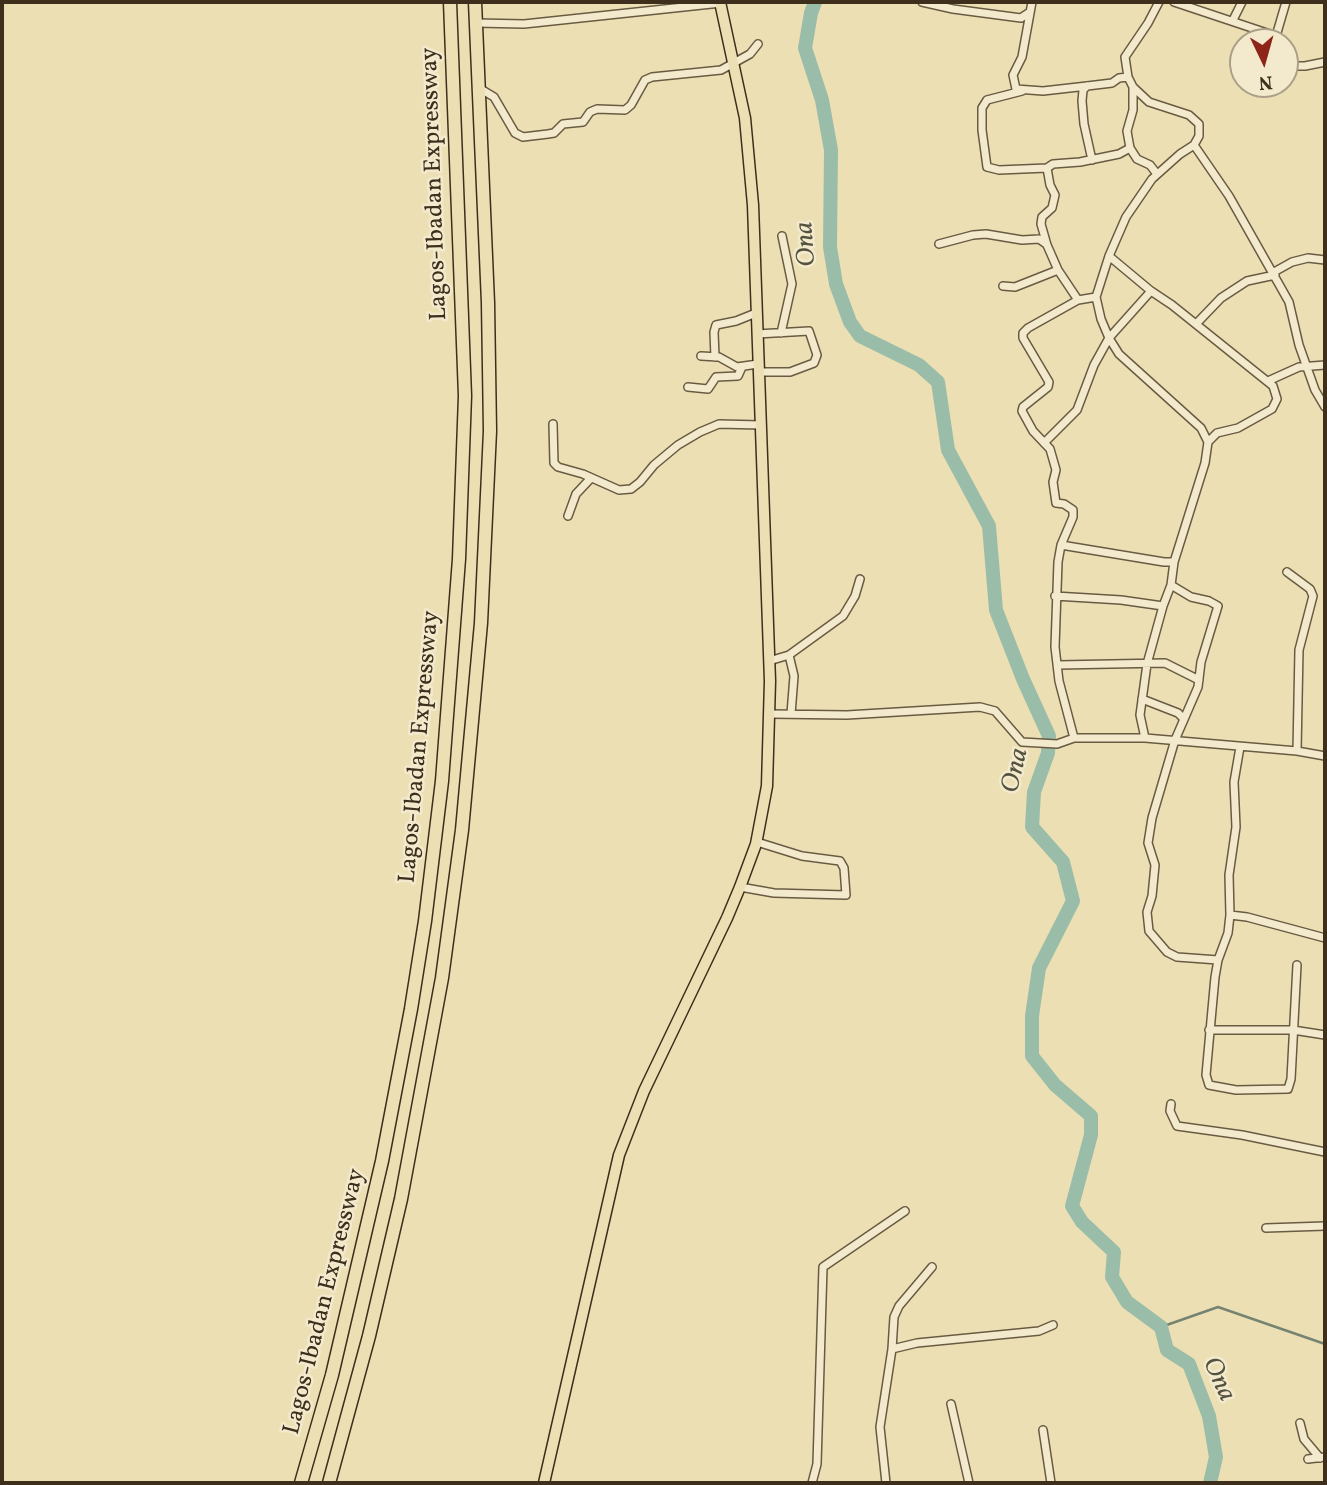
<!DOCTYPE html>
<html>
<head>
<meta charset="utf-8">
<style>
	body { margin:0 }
	#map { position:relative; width:1327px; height:1485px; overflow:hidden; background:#eddfb4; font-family:Vollkorn,serif }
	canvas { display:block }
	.frame { position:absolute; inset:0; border:4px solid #3d2f1c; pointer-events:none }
	.north { position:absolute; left:1229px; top:28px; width:70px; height:70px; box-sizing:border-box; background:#f3eace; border:2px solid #aa9f87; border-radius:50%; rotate:175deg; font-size:19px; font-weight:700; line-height:28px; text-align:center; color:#3d2f1c }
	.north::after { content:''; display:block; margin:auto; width:24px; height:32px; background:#8f2418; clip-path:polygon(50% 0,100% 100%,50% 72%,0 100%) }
</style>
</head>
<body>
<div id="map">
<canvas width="1327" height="1485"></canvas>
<div class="frame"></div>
<div class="north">N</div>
</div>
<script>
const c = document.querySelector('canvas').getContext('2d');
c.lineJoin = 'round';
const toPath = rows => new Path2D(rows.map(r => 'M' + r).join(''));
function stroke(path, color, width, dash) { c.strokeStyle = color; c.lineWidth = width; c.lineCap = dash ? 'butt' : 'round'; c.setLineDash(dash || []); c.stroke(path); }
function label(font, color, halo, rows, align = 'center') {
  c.font = font + ' Vollkorn,serif'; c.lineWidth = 5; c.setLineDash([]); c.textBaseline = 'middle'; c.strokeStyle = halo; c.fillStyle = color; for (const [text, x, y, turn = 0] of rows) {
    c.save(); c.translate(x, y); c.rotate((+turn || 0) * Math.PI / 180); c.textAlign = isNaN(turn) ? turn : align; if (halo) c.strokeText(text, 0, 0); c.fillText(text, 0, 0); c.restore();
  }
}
stroke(toPath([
	[1161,1327,1218,1307,1325,1344]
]), '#758471', 2.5);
stroke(toPath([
	[815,2,811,13,805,48,822,100,831,150,830,247,836,284,850,322,860,336,919,365,938,382,948,450,989,526,996,610,1023,679,1049,736,1048,753,1034,792,1032,827,1063,862,1073,901,1039,968,1032,1016,1032,1056,1055,1085,1091,1116,1091,1135,1072,1206,1082,1222,1114,1252,1112,1277,1127,1302,1161,1327,1167,1350,1189,1364,1209,1416,1216,1457,1210,1483]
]), '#9abda9', 14);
const minor = toPath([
	[922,2,953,9,1021,18,1030,12],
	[1032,2,1022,57,1013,75,1016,89,1043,91,1087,86,1112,83,1119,78,1128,77],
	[1159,2,1148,23,1125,57,1128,77,1133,87,1149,102,1189,115,1199,124,1199,136,1194,145,1180,154,1152,179,1126,217,1109,256,1096,297,1101,319,1109,338,1119,354,1201,428,1208,442,1205,463,1174,562,1171,585,1163,606,1147,664,1140,715,1145,738,1297,751,1325,756],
	[1174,2,1276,36,1279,42],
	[1233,20,1242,2],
	[476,23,524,24,721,3],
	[1276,36,1286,2],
	[1285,61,1291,66,1305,66,1325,62],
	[1087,86,1083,90,1082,101,1084,124,1092,160],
	[1133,87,1133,110,1127,131,1130,148,1137,159,1150,165,1157,174],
	[479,88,494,97,515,133,523,137,548,134,554,133,563,124,583,122,590,112,597,109,625,110,631,105,645,80,652,77,721,70,750,54,758,44],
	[1022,91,987,100,982,108,982,130,987,167,999,170,1047,168,1053,164,1080,162,1119,154,1130,148],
	[1194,145,1229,196,1289,302,1299,345,1315,390,1325,407],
	[1047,168,1050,185,1055,195,1052,208,1042,217,1041,224,1047,245,1058,270,1078,300],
	[939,244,973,235,986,234,1022,240,1039,239,1046,244],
	[1109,256,1151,291,1172,305,1273,386,1277,399,1272,409,1238,428,1217,433,1208,442],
	[1274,272,1292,262,1308,258,1325,260],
	[1003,286,1015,287,1058,270],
	[1196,324,1221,298,1247,281,1275,275],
	[781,333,792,284,782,236],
	[757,334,809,331,817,355,814,363,790,372,759,372],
	[701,356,719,357,737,367,758,364],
	[715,357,714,332,716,325,736,321,756,313],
	[1268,381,1299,367,1325,365],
	[688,387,708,389,716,377,738,376,742,367],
	[553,424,554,463,558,467,583,474,619,490,631,489,640,482,654,465,678,445,700,432,719,424,761,425],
	[1044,443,1077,410,1094,365,1109,338,1151,291],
	[568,516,576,494,591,478],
	[1061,545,1164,562,1174,562],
	[1287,572,1310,589,1313,596,1299,650,1297,751],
	[1171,585,1191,597,1209,601,1218,606,1201,662,1198,687,1175,740,1152,818,1148,843,1155,865,1152,896,1147,912,1149,931,1167,952,1177,957,1218,960],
	[1055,596,1121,600,1163,606],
	[789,655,794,676,791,714],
	[769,661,789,655,843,616,855,596,860,579],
	[1058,665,1165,663,1199,680],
	[1142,699,1178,713,1184,719],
	[770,714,847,715,980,707,995,711,1022,742,1057,744,1074,738,1059,681,1055,647,1058,562,1061,545,1073,517,1073,510,1064,504,1056,503,1053,482,1056,470,1050,449,1033,431,1022,411,1023,407,1048,387,1049,382,1023,338,1023,333,1028,328,1078,300,1096,297],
	[1074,738,1145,738],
	[1240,747,1234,782,1236,827,1229,875,1230,915,1228,933,1218,960,1215,977,1206,1075,1209,1085,1236,1090,1288,1089,1291,1079,1297,965],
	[740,887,774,893,846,895,844,868,840,861,802,856,757,842],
	[1230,915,1247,917,1325,938],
	[1209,1030,1293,1030,1325,1035],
	[1171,1104,1170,1111,1177,1126,1242,1135,1325,1152],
	[1266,1228,1325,1226],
	[892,1349,917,1343,1039,1331,1053,1325],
	[951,1404,969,1483],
	[1300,1423,1304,1439,1320,1458],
	[1043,1430,1051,1483],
	[1308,1459,1325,1457],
	[812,1483,817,1464,823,1267,905,1211],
	[886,1483,880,1427,892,1349,894,1317,899,1306,932,1267]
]);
const trunk = toPath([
	[544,1483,619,1155,644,1091,727,918,740,887,756,844,767,786,770,681,753,205,745,118,720,2]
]);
const motorway = toPath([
	[301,1483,332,1375,382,1161,411,1009,425,921,442,781,459,559,465,396,450,2],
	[329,1483,369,1336,401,1199,442,978,462,830,481,623,490,431,488,303,475,2]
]);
stroke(minor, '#695b42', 10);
stroke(trunk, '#3d2f1c', 13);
stroke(motorway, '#3d2f1c', 15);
stroke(minor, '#f3eace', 7);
stroke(trunk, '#eddfb4', 10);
stroke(motorway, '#eddfb4', 12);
label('24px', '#3d2f1c', '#f3eace', [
	["Lagos-Ibadan Expressway",436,184,-92],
	["Lagos-Ibadan Expressway",421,747,-85],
	["Lagos-Ibadan Expressway",326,1302,-76]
]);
label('italic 26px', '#54523f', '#f3eace', [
	["Ona",808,244,-94],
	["Ona",1017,771,-77],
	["Ona",1217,1380,65]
]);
</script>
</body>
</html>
